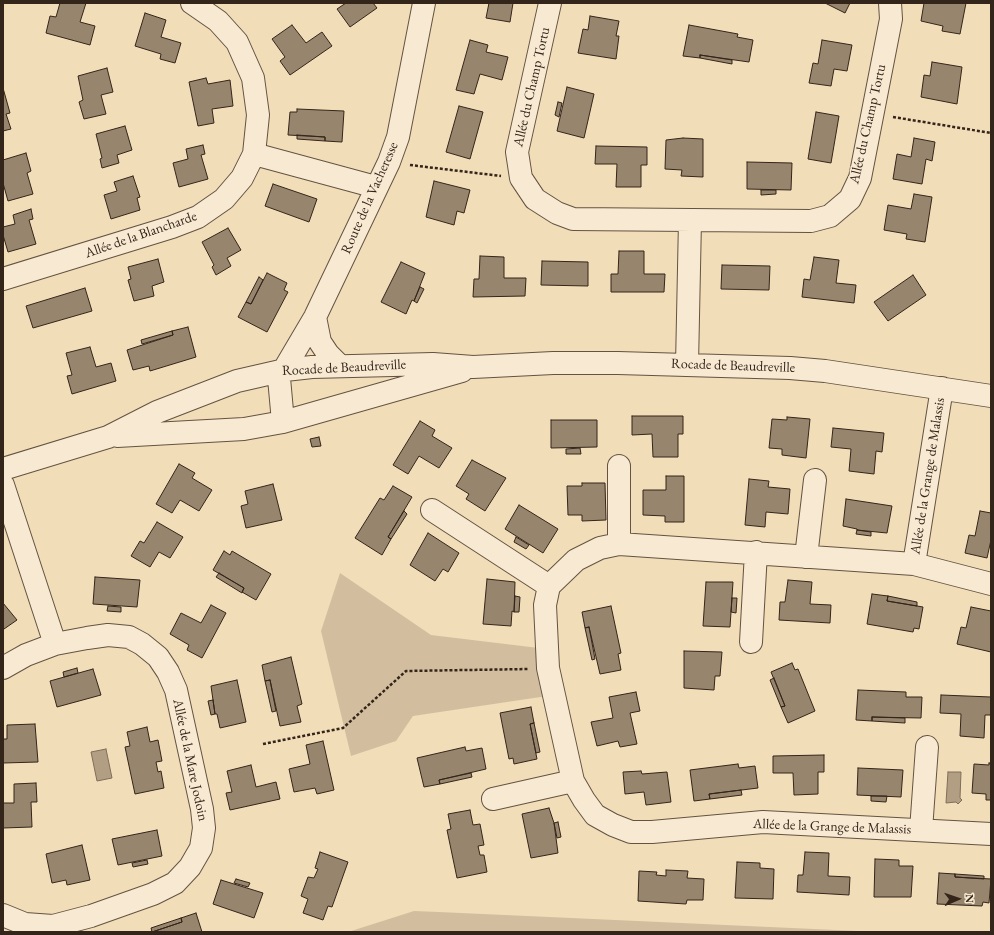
<!DOCTYPE html>
<html>
<head>
<meta charset="utf-8">
<style>
	body { margin:0 }
	#map { position:relative; width:994px; height:935px; overflow:hidden; background:#f2ddb9; font-family:"EB Garamond",serif }
	canvas { display:block }
	.frame { position:absolute; inset:0; border:4px solid #34251a; pointer-events:none }
	.north { position:absolute; left:938px; top:879px; width:40px; height:40px; -webkit-text-stroke:3px #f7e9d2; paint-order:stroke; rotate:88deg; font-size:11px; font-weight:700; line-height:16px; text-align:center; color:#34251a }
	.north::after { content:''; display:block; margin:auto; width:14px; height:18px; background:#34251a; clip-path:polygon(50% 0,100% 100%,50% 72%,0 100%) }
</style>
</head>
<body>
<div id="map">
<canvas width="994" height="935"></canvas>
<div class="frame"></div>
<div class="north">N</div>
</div>
<script>
const c = document.querySelector('canvas').getContext('2d');
c.lineJoin = 'round';
function fill(path, color) { c.fillStyle = color; c.fill(path, 'evenodd'); }
const toPath = rows => new Path2D(rows.map(r => 'M' + r).join(''));
function stroke(path, color, width, dash) { c.strokeStyle = color; c.lineWidth = width; c.lineCap = dash ? 'butt' : 'round'; c.setLineDash(dash || []); c.stroke(path); }
function label(font, color, halo, rows, align = 'center') {
  c.font = font + ' "EB Garamond",serif'; c.lineWidth = 3; c.setLineDash([]); c.textBaseline = 'middle'; c.strokeStyle = halo; c.fillStyle = color; for (const [text, x, y, turn = 0] of rows) {
    c.save(); c.translate(x, y); c.rotate((+turn || 0) * Math.PI / 180); c.textAlign = isNaN(turn) ? turn : align; if (halo) c.strokeText(text, 0, 0); c.fillText(text, 0, 0); c.restore();
  }
}
fill(toPath([
	[340,573,431,635,547,649,554,695,413,716,396,741,351,756,321,631],
	[414,911,439,912,880,932,348,932]
]), '#d2be9e');
const water = toPath([
	[106,749,112,778,97,781,91,752,106,749],
	[948,772,961,772,960,798,962,800,958,804,956,802,946,803,948,772]
]);
fill(water, '#b19e83');
stroke(water, '#7f6e59', 1);
const building = toPath([
	[60,3,86,3,80,22,95,26,90,45,46,33,50,16,56,17,60,3],
	[346,3,373,3,377,8,350,27,337,9,346,3],
	[489,3,513,3,510,22,486,18,489,3],
	[825,3,850,3,845,13,825,3],
	[924,3,966,3,960,34,942,31,943,26,921,21,924,3],
	[145,13,166,20,161,37,181,43,175,63,160,59,161,54,135,46,145,13],
	[590,16,619,21,616,36,619,36,616,59,578,53,583,29,588,30,590,16],
	[292,25,306,43,322,32,332,46,290,75,280,61,285,57,272,39,292,25],
	[689,25,738,34,737,37,753,40,749,62,700,55,700,58,683,56,689,25],
	[470,40,488,45,486,52,508,57,502,80,480,74,474,94,456,90,470,40],
	[822,40,852,45,847,71,834,69,831,86,809,83,813,63,818,64,822,40],
	[700,55,732,60,732,64,700,58,700,55],
	[932,62,962,67,957,104,921,97,924,75,930,76,932,62],
	[107,68,113,92,101,95,106,114,84,119,79,102,83,100,78,76,107,68],
	[206,78,208,84,230,80,233,106,212,109,214,123,198,126,189,82,206,78],
	[567,87,594,94,584,138,557,131,567,87],
	[3,88,10,113,6,114,11,129,3,131,3,88],
	[558,102,562,103,559,117,555,115,558,102],
	[459,106,483,112,470,159,446,152,459,106],
	[297,109,344,111,342,142,325,141,325,137,288,135,290,112,297,112,297,109],
	[816,112,839,116,831,163,808,159,816,112],
	[125,126,132,150,117,155,119,163,102,168,100,159,102,158,96,134,125,126],
	[297,135,325,137,325,141,297,139,297,135],
	[683,138,703,139,703,177,681,176,682,170,665,169,666,140,683,138],
	[914,138,935,142,932,161,926,159,922,184,893,179,897,154,911,157,914,138],
	[203,145,205,154,201,155,208,179,179,187,173,163,188,159,186,149,203,145],
	[596,146,647,147,647,165,641,165,641,187,616,187,617,164,595,164,596,146],
	[26,153,31,171,27,173,33,194,8,201,3,183,3,160,26,153],
	[747,162,792,163,791,190,747,189,747,162],
	[133,176,140,197,137,198,140,210,111,219,104,195,117,191,114,182,133,176],
	[434,181,470,190,464,213,457,211,454,225,426,217,434,181],
	[273,184,317,199,309,222,265,206,273,184],
	[761,190,776,190,776,194,761,195,761,190],
	[914,194,932,197,925,242,906,239,907,234,884,230,888,205,911,209,914,194],
	[31,209,33,219,29,220,36,244,8,252,3,235,3,227,15,224,13,215,31,209],
	[228,228,241,250,227,258,231,266,216,275,212,267,214,265,202,242,228,228],
	[619,251,644,251,644,274,665,274,664,292,611,292,611,274,618,274,619,251],
	[480,256,504,257,504,278,526,278,525,296,473,297,474,279,479,279,480,256],
	[814,257,839,260,836,283,856,285,854,303,802,297,804,279,810,280,814,257],
	[158,259,164,282,152,286,154,296,134,301,128,280,131,279,128,267,158,259],
	[542,261,588,262,588,286,541,285,542,261],
	[401,262,425,273,414,301,412,300,406,314,381,302,401,262],
	[722,265,770,266,769,290,721,289,722,265],
	[267,273,287,283,284,290,288,292,267,332,238,317,246,302,251,304,267,273],
	[913,275,926,295,888,321,874,302,913,275],
	[259,277,263,280,251,304,246,302,259,277],
	[420,287,424,289,417,303,414,301,420,287],
	[85,288,92,311,33,328,26,306,85,288],
	[188,327,196,357,150,371,149,366,133,370,127,350,173,335,172,331,188,327],
	[172,331,173,335,142,344,141,340,172,331],
	[90,347,96,367,111,363,116,381,72,394,67,376,72,375,66,353,90,347],
	[632,416,683,416,683,434,678,434,678,457,653,457,652,434,632,435,632,416],
	[787,417,810,419,806,458,782,455,782,449,769,448,772,419,787,420,787,417],
	[551,420,597,420,597,447,551,448,551,420],
	[420,421,435,430,432,436,452,448,439,468,419,456,408,474,393,465,420,421],
	[833,428,884,433,882,452,876,451,874,474,849,471,851,449,831,447,833,428],
	[319,437,321,446,312,447,310,439,319,437],
	[580,448,581,454,566,454,566,449,580,448],
	[472,460,506,478,485,511,466,499,469,494,456,486,472,460],
	[179,464,195,473,192,478,212,490,199,511,180,500,172,513,156,504,179,464],
	[666,476,684,476,684,522,665,522,665,516,643,515,643,490,666,490,666,476],
	[749,479,769,481,768,487,790,489,788,514,766,512,765,527,745,525,749,479],
	[582,483,605,483,606,520,582,521,582,515,568,515,567,486,582,486,582,483],
	[273,484,282,520,246,528,241,506,248,504,245,491,273,484],
	[393,486,412,497,388,537,391,539,382,555,355,538,380,498,384,500,393,486],
	[846,499,892,506,887,533,857,530,857,529,843,526,846,499],
	[519,505,558,529,543,553,505,529,519,505],
	[404,511,407,514,391,539,388,537,404,511],
	[980,511,991,513,991,540,987,558,965,553,969,535,975,536,980,511],
	[157,522,183,537,170,558,159,552,150,567,131,556,140,541,144,543,157,522],
	[857,530,871,532,871,536,856,534,857,530],
	[428,533,459,553,448,572,443,569,435,581,410,565,428,533],
	[516,537,529,545,526,549,514,542,516,537],
	[224,551,230,555,232,551,271,574,256,600,242,592,244,588,213,570,224,551],
	[219,573,244,588,242,593,216,577,219,573],
	[95,577,140,580,137,607,93,604,95,577],
	[487,579,515,582,514,612,512,611,511,626,483,624,487,579],
	[788,580,812,582,810,604,831,605,830,623,779,620,780,602,785,602,788,580],
	[706,582,733,582,730,627,703,626,706,582],
	[872,594,888,596,887,601,923,607,919,629,914,628,913,632,867,624,872,594],
	[515,596,520,597,519,612,514,612,515,596],
	[888,596,917,602,917,606,887,601,888,596],
	[732,598,737,598,736,613,731,612,732,598],
	[3,603,17,620,4,629,3,627,3,603],
	[211,605,226,613,202,658,187,650,189,645,170,634,181,613,201,623,211,605],
	[108,606,121,607,121,612,107,611,108,606],
	[611,606,621,653,618,654,621,670,600,674,589,627,585,628,582,612,611,606],
	[971,607,991,611,991,652,957,644,961,627,966,628,971,607],
	[589,627,595,659,592,660,585,628,589,627],
	[684,651,722,652,720,676,715,676,714,690,684,688,684,651],
	[291,657,302,704,297,706,301,722,280,726,270,680,265,681,262,665,291,657],
	[792,663,795,670,798,669,815,711,788,723,781,707,785,706,771,672,792,663],
	[77,668,78,673,64,677,63,672,77,668],
	[93,669,101,695,57,707,50,681,93,669],
	[774,678,785,706,781,707,770,680,774,678],
	[237,680,246,722,220,728,217,714,215,714,211,686,237,680],
	[270,680,276,711,272,712,265,681,270,680],
	[858,690,906,692,906,697,922,697,921,718,872,717,872,721,856,720,858,690],
	[636,692,640,711,630,713,637,744,620,747,618,741,597,746,591,722,613,718,609,697,636,692],
	[941,695,991,697,991,715,985,715,984,738,960,736,961,714,940,713,941,695],
	[213,700,215,714,211,715,208,701,213,700],
	[531,707,534,723,530,724,537,759,514,764,513,758,509,759,500,713,531,707],
	[872,717,905,718,905,723,872,721,872,717],
	[534,723,540,752,536,753,530,724,534,723],
	[35,724,38,762,3,763,3,739,7,739,7,725,35,724],
	[147,727,150,742,158,740,162,761,156,762,158,772,161,771,164,788,135,794,125,747,130,746,127,732,147,727],
	[323,741,334,790,317,794,315,788,294,792,289,769,310,764,306,745,323,741],
	[465,747,466,751,482,748,486,769,439,780,440,784,424,787,417,758,465,747],
	[824,755,824,772,818,772,818,794,794,795,793,773,773,773,773,756,824,755],
	[989,763,991,763,991,800,986,800,986,794,972,793,974,764,989,765,989,763],
	[738,764,739,768,755,766,758,788,709,794,710,799,694,801,690,770,738,764],
	[251,765,256,787,276,782,280,799,230,810,226,793,232,792,227,771,251,765],
	[858,768,903,770,901,797,857,795,858,768],
	[641,771,642,774,667,772,671,802,646,805,644,792,625,794,623,772,641,771],
	[471,773,472,777,440,784,439,780,471,773],
	[36,783,37,802,31,802,32,827,3,828,3,803,14,803,14,784,36,783],
	[741,790,742,795,710,799,709,794,741,790],
	[871,796,887,796,886,802,871,801,871,796],
	[549,808,554,823,558,853,531,858,522,814,549,808],
	[470,810,473,825,480,824,484,845,478,846,480,855,484,855,487,872,457,878,447,830,451,829,448,814,470,810],
	[558,822,561,837,557,838,554,823,558,822],
	[157,830,162,856,118,865,112,839,157,830],
	[82,845,90,880,67,885,66,880,52,883,46,854,82,845],
	[320,852,348,862,332,907,328,906,323,920,303,913,308,899,301,896,308,877,314,878,318,869,315,868,320,852],
	[805,852,829,853,828,876,850,877,849,895,797,892,798,875,803,875,805,852],
	[875,859,899,860,899,866,913,866,911,897,874,897,875,859],
	[147,860,148,864,133,867,132,863,147,860],
	[737,862,760,863,760,868,774,869,773,899,735,898,737,862],
	[666,870,688,871,687,878,704,879,703,900,687,900,686,904,638,901,639,871,657,872,656,875,666,876,666,870],
	[939,873,955,874,955,877,991,879,989,903,983,902,982,906,937,904,939,873],
	[955,874,984,876,984,879,955,877,955,874],
	[236,879,250,883,248,887,234,883,236,879],
	[221,880,263,893,254,918,213,904,221,880],
	[196,913,202,932,152,932,182,922,181,918,196,913],
	[181,918,182,922,152,932,151,928,181,918]
]);
fill(building, '#97856d');
stroke(building, '#34251a', 1);
const minor = toPath([
	[550,3,517,152,521,178,535,199,557,213,573,219,811,221,830,216,850,199,860,178,891,19,890,3],
	[254,154,376,187],
	[3,279,172,227,198,217,224,199,242,178,254,154,258,115,253,78,237,42,218,21,192,3],
	[315,317,320,342,328,354,340,366],
	[687,365,690,220],
	[283,422,279,378,315,317,389,162,398,137,424,3],
	[117,436,244,429,283,422,462,371],
	[3,469,108,437,157,412,237,381,285,370,312,367,433,364,473,367,553,363,618,363,790,368,825,371,991,396],
	[3,485,55,644],
	[432,510,549,586],
	[619,544,619,466],
	[806,557,815,480],
	[914,564,942,388],
	[991,584,914,564,619,544,600,548,576,560,549,586,545,605,548,668,573,781,584,800,595,815,613,825,631,832,652,832,763,822,991,834],
	[751,642,756,552],
	[3,668,26,655,55,644,87,638,108,635,129,637,142,644,158,657,168,672,176,690,202,809,204,828,201,848,190,867,175,883,153,894,91,916,53,926,25,924,3,915],
	[493,799,573,781],
	[921,830,927,747]
]);
stroke(minor, '#645342', 24);
stroke(toPath([
	[893,117,991,133],
	[410,165,501,176],
	[263,744,343,728,406,671,528,669]
]), '#34251a', 2.5, [3, 2]);
stroke(minor, '#f7e9d2', 22);
label('14px', '#34251a', '#f7e9d2', [
	["Allée du Champ Tortu",532,87,-77],
	["Allée du Champ Tortu",868,124,-77],
	["Route de la Vacheresse",370,198,-66],
	["Allée de la Blancharde",141,235,-19],
	["Rocade de Beaudreville",733,366,2],
	["Rocade de Beaudreville",344,368,-3],
	["Allée de la Grange de Malassis",928,476,-81],
	["Allée de la Mare Jodoin",190,760,78],
	["Allée de la Grange de Malassis",832,827,2]
]);
</script>
</body>
</html>
